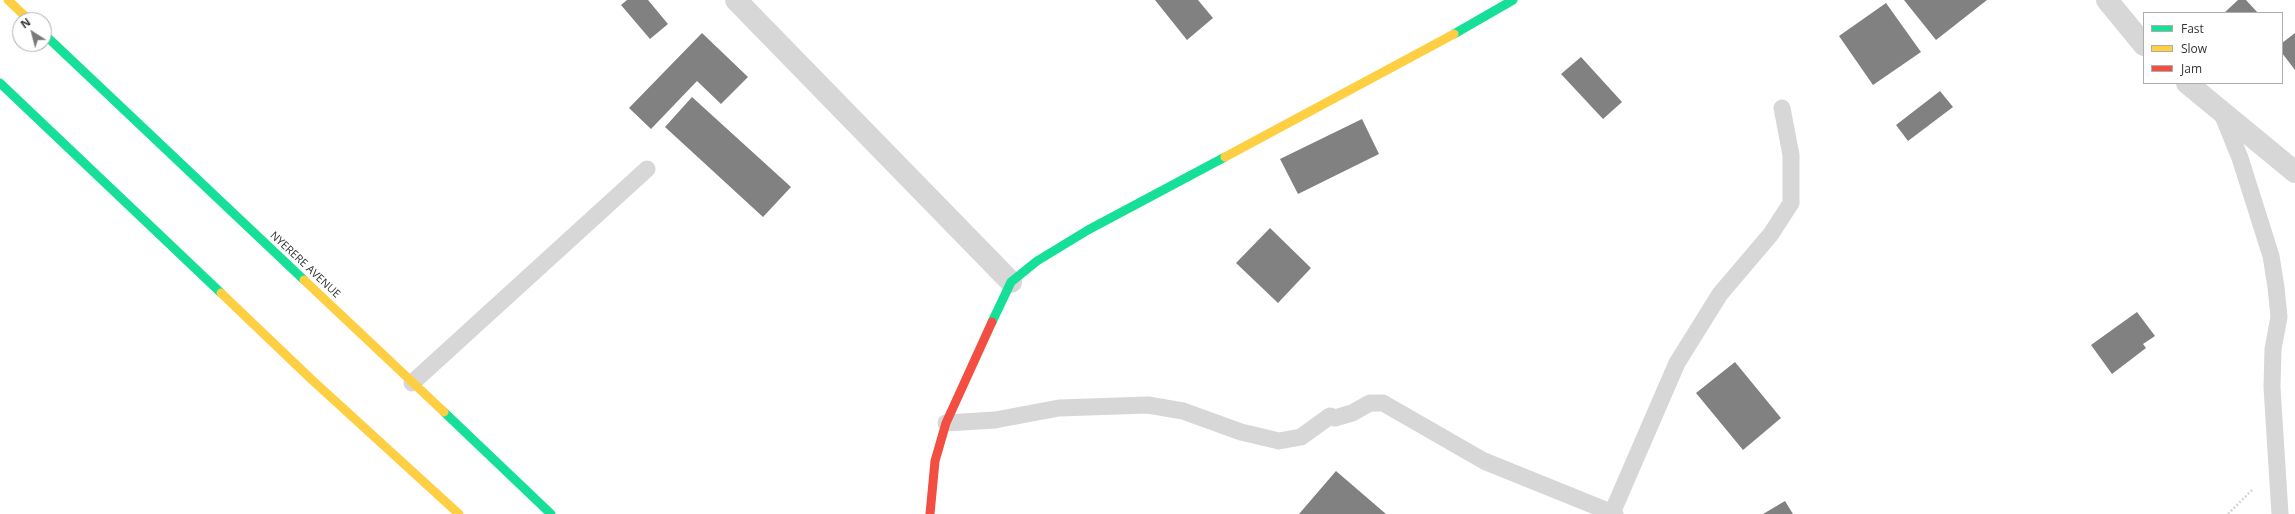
<!DOCTYPE html>
<html>
<head>
<meta charset="utf-8">
<style>
	body { margin:0 }
	#map { position:relative; width:2295px; height:514px; overflow:hidden; background:#fff; font-family:"Open Sans",sans-serif }
	canvas { display:block }
	.legend { position:absolute; left:2143px; top:12px; width:140px; height:72px; box-sizing:border-box; background:#fff; border:1px solid #adadad; margin:0; padding:5px 7px; list-style:none; font-size:12px; color:#333 }
	.legend li { display:flex; align-items:center; gap:8px; height:20px }
	.legend b { width:20px; border:1px solid #adadad }
	.north { position:absolute; left:12px; top:12px; width:40px; height:40px; box-sizing:border-box; background:#fff; border:1px solid #adadad; border-radius:50%; rotate:324deg; font-size:11px; font-weight:700; line-height:16px; text-align:center; color:#333 }
	.north::after { content:''; display:block; margin:auto; width:14px; height:18px; background:#7a7a7a; clip-path:polygon(50% 0,100% 100%,50% 72%,0 100%) }
</style>
</head>
<body>
<div id="map">
<canvas width="2295" height="514"></canvas>
<ul class="legend">
<li><b style="height:5px;background:#16e098"></b>Fast</li>
<li><b style="height:5px;background:#ffcf43"></b>Slow</li>
<li><b style="height:5px;background:#f24e42"></b>Jam</li>
</ul>
<div class="north">N</div>
</div>
<script>
const c = document.querySelector('canvas').getContext('2d');
c.lineJoin = 'round';
function fill(path, color) { c.fillStyle = color; c.fill(path, 'evenodd'); }
const toPath = rows => new Path2D(rows.map(r => 'M' + r).join(''));
function stroke(path, color, width, dash) { c.strokeStyle = color; c.lineWidth = width; c.lineCap = dash ? 'butt' : 'round'; c.setLineDash(dash || []); c.stroke(path); }
function label(font, color, halo, rows, align = 'center') {
  c.font = font + ' "Open Sans",sans-serif'; c.lineWidth = 4; c.setLineDash([]); c.textBaseline = 'middle'; c.strokeStyle = halo; c.fillStyle = color; for (const [text, x, y, turn = 0] of rows) {
    c.save(); c.translate(x, y); c.rotate((+turn || 0) * Math.PI / 180); c.textAlign = isNaN(turn) ? turn : align; if (halo) c.strokeText(text, 0, 0); c.fillText(text, 0, 0); c.restore();
  }
}
fill(toPath([
	[627,0,648,0,668,24,650,39,621,5],
	[1155,0,1198,0,1213,18,1187,40],
	[1904,0,1987,0,1936,40],
	[2238,0,2246,0,2258,13,2224,13],
	[1886,3,1921,52,1873,85,1839,36],
	[702,33,748,77,721,104,697,81,651,129,629,108],
	[2295,33,2295,70,2282,53,2282,43],
	[1581,57,1622,102,1603,119,1561,74],
	[1940,91,1953,107,1908,141,1896,125],
	[692,97,791,187,763,217,665,127],
	[1362,119,1379,154,1298,194,1280,159],
	[1270,228,1311,268,1278,303,1236,263],
	[2137,312,2155,336,2143,344,2146,348,2112,374,2091,345],
	[1735,362,1781,418,1743,450,1696,393],
	[1336,471,1386,514,1299,514],
	[1785,501,1793,514,1763,514]
]), '#818181');
stroke(toPath([
	[2228,514,2252,490]
]), '#d6d6d6', 2.5, [2, 2]);
stroke(toPath([
	[2221,111,2240,158,2271,256,2276,287,2279,317,2273,349,2272,387,2280,514],
	[412,383,647,169],
	[946,423,995,420,1059,408,1148,405,1183,411,1241,432,1279,441,1301,437,1330,416,1335,418,1352,413,1370,403,1383,403,1484,461,1615,514],
	[1612,513,1677,363,1720,294,1771,234,1791,203,1791,155,1782,108]
]), '#d7d7d7', 17);
stroke(toPath([
	[736,0,1011,282],
	[2107,0,2144,45],
	[2187,83,2295,172]
]), '#d7d7d7', 22);
stroke(toPath([
	[44,34,304,280],
	[1454,34,1513,0],
	[0,83,221,293],
	[992,322,1011,282,1037,261,1088,230,1225,157],
	[444,412,551,514]
]), '#16e098', 9);
stroke(toPath([
	[8,0,29,20],
	[1225,157,1454,34],
	[304,280,444,412],
	[221,293,311,379,459,514]
]), '#ffcf43', 9);
stroke(toPath([
	[930,514,935,461,946,423,992,322]
]), '#f24e42', 9);
label('11px', '#333', '#fff', [
	["NYERERE AVENUE",305,265,43]
]);
</script>
</body>
</html>
